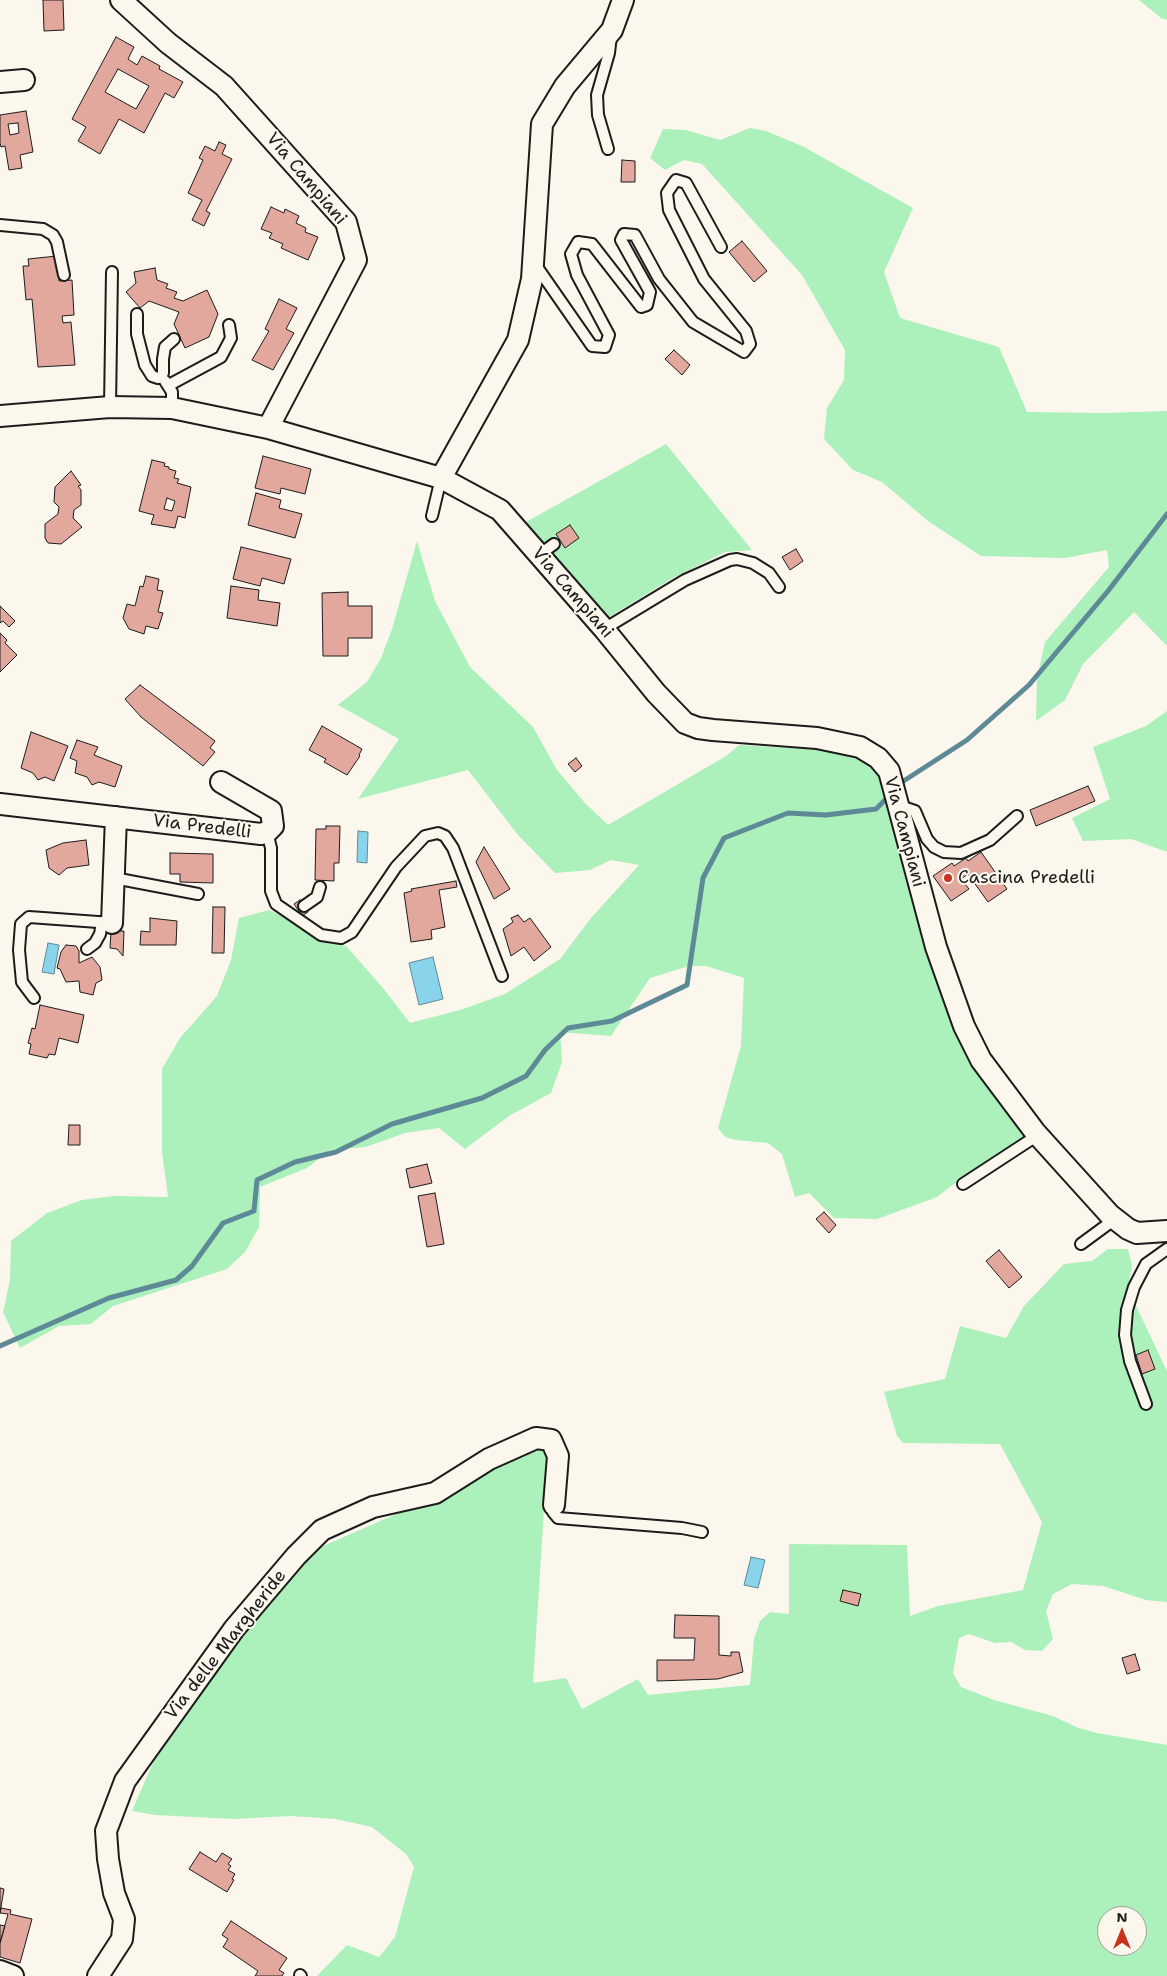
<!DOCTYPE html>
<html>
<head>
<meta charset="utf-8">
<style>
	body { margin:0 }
	#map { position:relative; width:1167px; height:1976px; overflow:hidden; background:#fbf7ec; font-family:"Shantell Sans",sans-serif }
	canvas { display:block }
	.north { position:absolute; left:1097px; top:1906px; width:50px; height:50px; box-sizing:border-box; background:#fbf7ec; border:1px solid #a29f99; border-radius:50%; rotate:0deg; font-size:14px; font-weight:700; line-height:20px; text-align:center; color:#1c1c1c }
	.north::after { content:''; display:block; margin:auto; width:18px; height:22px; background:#c8321e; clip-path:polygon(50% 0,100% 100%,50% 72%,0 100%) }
</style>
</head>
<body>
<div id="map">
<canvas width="1167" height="1976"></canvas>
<div class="north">N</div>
</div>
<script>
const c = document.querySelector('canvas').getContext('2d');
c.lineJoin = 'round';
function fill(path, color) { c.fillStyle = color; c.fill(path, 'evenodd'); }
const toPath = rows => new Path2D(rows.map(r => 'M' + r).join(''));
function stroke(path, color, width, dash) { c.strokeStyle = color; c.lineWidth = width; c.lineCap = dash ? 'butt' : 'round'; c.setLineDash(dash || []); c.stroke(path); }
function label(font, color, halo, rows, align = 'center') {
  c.font = font + ' "Shantell Sans",sans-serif'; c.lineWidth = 4; c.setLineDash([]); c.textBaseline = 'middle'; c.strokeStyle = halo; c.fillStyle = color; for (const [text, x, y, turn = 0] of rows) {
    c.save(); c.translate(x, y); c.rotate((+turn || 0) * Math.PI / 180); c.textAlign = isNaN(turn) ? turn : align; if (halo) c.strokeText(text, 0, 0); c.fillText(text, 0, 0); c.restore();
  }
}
fill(toPath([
	[1139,0,1167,0,1167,20,1161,18],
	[750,128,766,131,804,147,913,208,884,272,900,318,999,347,1027,412,1105,413,1167,411,1167,646,1134,612,1083,664,1065,700,1036,721,1037,678,1045,642,1109,567,1107,550,1065,558,981,556,928,521,882,482,853,470,824,439,827,408,844,380,845,350,802,275,702,164,684,160,665,170,650,158,663,129,686,130,720,140],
	[666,444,752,550,725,552,673,578,609,617,526,522],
	[417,541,435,601,470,667,533,727,557,770,585,803,608,825,726,756,739,745,838,751,868,763,878,774,887,794,926,939,1030,1135,959,1180,937,1197,877,1219,834,1218,809,1193,795,1197,782,1154,768,1143,736,1140,725,1137,718,1128,741,1046,744,978,706,966,689,966,650,978,611,1036,560,1032,562,1062,551,1093,509,1116,465,1149,439,1128,405,1133,366,1147,331,1150,307,1168,260,1187,259,1227,245,1252,227,1269,113,1306,91,1324,59,1326,20,1348,3,1312,10,1280,11,1241,47,1213,82,1200,114,1196,168,1197,162,1152,162,1069,180,1038,217,996,231,960,239,918,269,910,347,947,383,988,410,1023,460,1010,505,994,560,959,591,918,639,865,611,860,590,870,555,873,518,835,468,770,358,799,399,739,338,705,367,682,381,658,392,629],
	[1167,711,1167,852,1131,839,1083,841,1072,818,1110,799,1093,747,1146,726],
	[1108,1249,1128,1249,1132,1265,1128,1289,1167,1371,1167,1602,1146,1600,1103,1586,1072,1584,1053,1594,1046,1611,1053,1639,1042,1651,1025,1650,1011,1642,995,1643,969,1634,959,1638,953,1673,961,1687,994,1700,1053,1716,1076,1727,1097,1733,1167,1745,1167,1976,317,1976,347,1945,379,1957,395,1937,414,1867,406,1854,372,1827,336,1819,291,1816,234,1819,156,1815,132,1811,156,1756,175,1721,231,1635,269,1605,296,1558,394,1515,491,1463,522,1453,546,1447,552,1460,544,1509,533,1683,566,1678,582,1709,638,1679,648,1695,750,1685,754,1639,760,1621,770,1612,789,1614,789,1544,907,1545,910,1616,938,1606,1023,1590,1042,1522,1000,1444,903,1443,897,1436,884,1392,945,1379,960,1326,1006,1338,1024,1306,1064,1264,1092,1261],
	[1107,1916,1137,1916,1137,1946,1107,1946]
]), '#acf0bb');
const water = toPath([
	[358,831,368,832,367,863,357,862,358,831],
	[48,943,59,945,54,974,42,972,48,943],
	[433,957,443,999,419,1005,409,963,433,957],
	[751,1557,765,1560,758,1588,744,1585,751,1557]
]);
fill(water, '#8ad4eb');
stroke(water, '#5e8a98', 1);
stroke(toPath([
	[902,782,967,740,1029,685,1108,591,1167,514],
	[0,1346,109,1298,176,1280,192,1266,223,1223,254,1211,257,1180,295,1162,336,1152,392,1124,482,1098,526,1076,545,1050,568,1028,612,1021,687,985,703,878,724,838,788,813,826,815,876,809,885,800]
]), '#5e8a98', 5);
const building = toPath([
	[43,0,63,0,64,30,44,31,43,0],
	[116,37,134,47,128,59,137,65,142,56,160,66,159,69,183,82,174,98,165,93,144,133,119,119,100,154,78,141,86,127,72,119,116,37],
	[118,69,149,86,136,109,105,92,118,69],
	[26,111,33,152,20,155,22,168,9,170,5,146,1,147,0,143,0,115,26,111],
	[18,123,19,133,10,135,8,124,18,123],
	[219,142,226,145,222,154,232,159,206,211,210,213,204,226,192,220,202,200,188,193,203,160,199,158,205,146,215,151,219,142],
	[622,160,635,161,635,182,621,182,622,160],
	[271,207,284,213,285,209,299,216,296,223,306,228,305,232,318,237,308,260,281,248,283,244,269,238,272,233,261,229,271,207],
	[742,241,767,271,754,282,729,252,742,241],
	[57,256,59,281,72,280,74,315,62,316,63,323,71,322,75,365,38,367,32,299,26,300,23,266,29,266,28,259,57,256],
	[155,268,157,280,168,284,166,288,177,292,174,298,183,301,207,290,218,314,209,337,185,348,174,324,179,312,149,301,140,308,126,292,136,283,134,272,155,268],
	[279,299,297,308,286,329,294,333,273,370,252,360,269,331,265,329,279,299],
	[674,350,690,365,682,375,665,359,674,350],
	[263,456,311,469,305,494,281,488,280,494,255,488,263,456],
	[152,460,165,463,164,466,169,467,169,469,176,471,174,478,179,479,177,483,191,487,185,518,178,516,175,528,151,524,154,515,139,511,152,460],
	[167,498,175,501,172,511,164,509,167,498],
	[71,471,81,485,78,486,81,490,81,505,74,510,73,518,82,527,61,544,48,543,45,538,45,524,58,514,59,507,54,502,55,487,71,471],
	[256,493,281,500,279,508,302,514,295,538,248,525,256,493],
	[570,525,579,538,565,548,556,534,570,525],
	[241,547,291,559,284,584,262,578,260,586,233,579,241,547],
	[796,549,803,561,790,570,782,557,796,549],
	[146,576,159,579,157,590,163,591,158,612,163,613,158,629,146,626,144,634,129,629,123,618,127,604,135,606,140,586,143,587,146,576],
	[231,586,259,590,258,600,280,603,277,626,227,618,231,586],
	[348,592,348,606,372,606,372,638,348,638,348,656,323,656,322,593,348,592],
	[0,606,15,621,9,627,3,621,0,623,0,606],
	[0,633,7,640,5,643,17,655,0,672,0,633],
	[140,685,215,741,210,748,215,752,203,766,141,717,125,699,140,685],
	[322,726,362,749,359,755,360,756,347,775,324,762,326,759,309,750,322,726],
	[31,732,68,746,54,781,45,777,38,780,33,773,21,768,31,732],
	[77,740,98,747,94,755,122,766,115,787,99,782,92,785,87,777,75,773,77,761,70,758,77,740],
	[576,758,582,766,575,772,568,764,576,758],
	[1088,786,1095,801,1036,826,1030,810,1088,786],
	[326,826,340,826,339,863,334,863,334,881,315,880,316,829,326,829,326,826],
	[86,840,89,865,67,868,59,875,49,868,46,850,63,843,86,840],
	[484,847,510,889,494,899,476,862,484,847],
	[981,852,1007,889,988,902,968,874,961,879,969,889,951,901,933,876,952,863,954,866,966,858,968,861,981,852],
	[170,853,213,854,213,883,180,882,180,874,170,874,170,853],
	[456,881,457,887,439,890,445,927,431,930,432,939,411,942,404,893,412,891,411,889,456,881],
	[300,900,308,912,302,916,294,904,300,900],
	[213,907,225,907,224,953,212,953,213,907],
	[518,915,524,922,530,918,551,947,534,961,524,947,511,956,503,929,513,922,511,918,518,915],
	[150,918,177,921,176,945,140,945,141,931,150,932,150,918],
	[111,931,124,931,123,956,117,949,110,948,111,931],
	[66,945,76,946,79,951,79,963,92,957,100,967,102,980,96,983,93,995,80,992,79,981,66,982,60,969,57,968,61,952,66,945],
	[40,1005,84,1015,78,1043,59,1038,55,1055,49,1054,47,1058,29,1054,31,1044,28,1043,32,1028,35,1029,40,1005],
	[69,1125,80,1125,80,1145,68,1145,69,1125],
	[427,1164,432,1183,410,1188,406,1169,427,1164],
	[435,1193,444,1244,427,1247,418,1196,435,1193],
	[824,1212,836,1225,829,1233,816,1219,824,1212],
	[999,1250,1022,1277,1009,1288,986,1261,999,1250],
	[1148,1350,1155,1369,1142,1374,1136,1355,1148,1350],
	[843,1590,861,1594,858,1606,840,1601,843,1590],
	[675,1615,719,1616,719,1655,731,1656,731,1652,739,1652,743,1672,718,1679,657,1681,657,1660,694,1660,695,1638,674,1638,675,1615],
	[1135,1654,1140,1670,1127,1674,1122,1658,1135,1654],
	[200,1852,216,1862,222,1853,232,1859,228,1864,231,1866,228,1870,235,1874,232,1879,234,1880,227,1892,189,1869,200,1852],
	[0,1888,4,1889,0,1913,0,1888],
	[1,1908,11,1910,10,1914,32,1919,20,1963,0,1957,0,1943,8,1914,0,1913,1,1908],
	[231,1921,287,1958,279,1970,284,1973,282,1976,255,1976,258,1971,223,1947,228,1939,222,1935,231,1921],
	[0,1925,5,1926,0,1943,0,1925]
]);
fill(building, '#e2a89e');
stroke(building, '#1c1c1c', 1);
const service = toPath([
	[608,149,598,115,597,95,609,53,611,36],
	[0,225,43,229,53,235,57,242,64,275],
	[535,264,592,346,605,347,609,335,577,275,571,254,578,242,592,244,641,307,647,305,650,292,621,240,624,234,635,235,659,279,693,322,744,352,750,344,746,331,704,279,669,210,667,193,676,180,686,183,721,247],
	[137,314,137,334,145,365,152,376,158,378],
	[163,373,163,359,165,347,174,339],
	[165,381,172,392,172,408],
	[169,385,221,357,231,338,229,325],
	[110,407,112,272],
	[432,516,441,478],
	[539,555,554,544],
	[604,629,685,580,730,560,737,559,753,563,769,573,779,587],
	[900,806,915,811,927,839,934,847,944,852,961,853,990,840,1017,816],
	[267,832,271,848,271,891,276,904,321,935,341,938,352,932,396,867,425,836,438,833,445,836,453,848,502,976],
	[114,878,198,894],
	[304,906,317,897,320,887],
	[87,949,95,943,100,934,102,922],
	[34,998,22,982,19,950,21,924,29,917,112,923],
	[963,1184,1038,1135],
	[1081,1244,1115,1219],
	[1146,1404,1130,1361,1125,1335,1127,1310,1134,1287,1146,1264,1167,1249],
	[554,1505,553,1512,558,1518,682,1528,702,1532],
	[300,1975,301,1976]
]);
const minor = toPath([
	[121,0,168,43,224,86,346,222,356,260,268,428],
	[0,82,24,80],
	[0,416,110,407,172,408,268,428,441,478,500,510,604,629,656,693,685,723,698,728,713,730,817,738,860,747,878,758,889,771,936,947,964,1026,981,1060,1035,1132,1110,1215,1128,1229,1137,1233,1167,1231],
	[441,478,518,340,532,279,542,124,565,86,612,30,623,0],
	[0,804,261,834,267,832,273,826,271,811,221,782],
	[112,923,116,817],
	[0,1971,13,1976],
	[98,1976,122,1939,124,1919,114,1893,108,1859,106,1831,125,1781,234,1629,296,1556,322,1530,373,1507,435,1493,489,1459,536,1438,551,1440,558,1456,554,1505]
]);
stroke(service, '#1c1c1c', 14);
stroke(minor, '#1c1c1c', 24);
stroke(service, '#fbf7ec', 10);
stroke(minor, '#fbf7ec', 20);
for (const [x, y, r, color] of [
	[948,878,5,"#c8321e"]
]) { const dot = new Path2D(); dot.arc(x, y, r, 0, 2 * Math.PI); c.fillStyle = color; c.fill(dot); stroke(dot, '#fbf7ec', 2); }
label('18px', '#1c1c1c', '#fbf7ec', [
	["Via Campiani",306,179,50],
	["Via Campiani",572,593,49],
	["Via Predelli",202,827,7],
	["Via Campiani",904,832,75],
	["Via delle Margheride",226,1645,-52]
]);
label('18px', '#1c1c1c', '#fbf7ec', [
	["Cascina Predelli",958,878]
], 'left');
</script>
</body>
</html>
